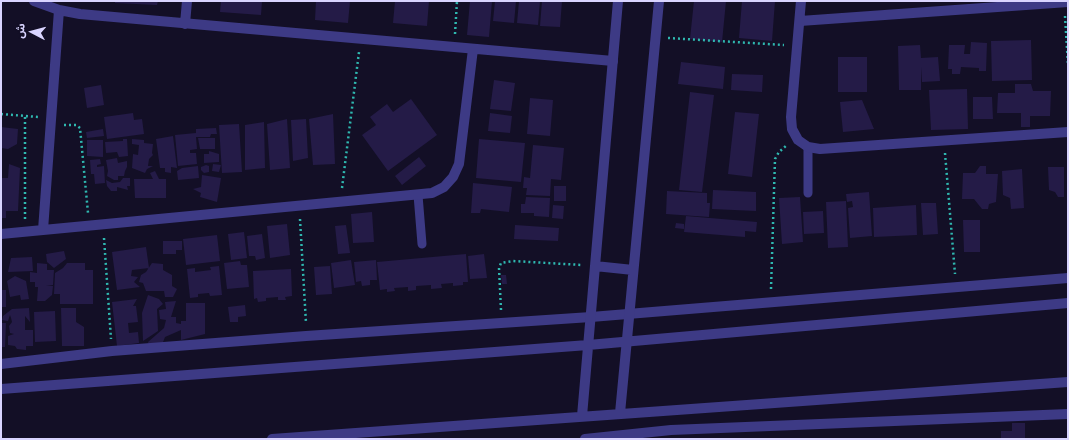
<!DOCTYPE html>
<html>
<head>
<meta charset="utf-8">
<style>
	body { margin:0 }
	#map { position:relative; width:1069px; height:440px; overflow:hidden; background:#130f26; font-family:Arial,"Noto Sans Arabic",sans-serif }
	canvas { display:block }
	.frame { position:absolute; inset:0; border:2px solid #d9d4ff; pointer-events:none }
	.north { position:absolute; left:12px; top:12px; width:40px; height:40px; -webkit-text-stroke:3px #130f26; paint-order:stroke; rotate:276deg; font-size:11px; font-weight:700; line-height:16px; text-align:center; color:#d9d4ff }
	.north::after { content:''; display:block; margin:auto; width:14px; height:18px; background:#d9d4ff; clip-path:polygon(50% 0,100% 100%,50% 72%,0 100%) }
</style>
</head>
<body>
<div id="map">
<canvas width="1069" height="440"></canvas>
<div class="frame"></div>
<div class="north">ش</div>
</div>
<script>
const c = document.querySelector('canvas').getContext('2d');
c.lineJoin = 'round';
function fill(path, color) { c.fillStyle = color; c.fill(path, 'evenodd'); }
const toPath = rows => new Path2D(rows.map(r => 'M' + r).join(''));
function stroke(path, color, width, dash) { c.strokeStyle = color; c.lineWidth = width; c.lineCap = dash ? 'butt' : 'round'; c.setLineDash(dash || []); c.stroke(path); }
fill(toPath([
	[115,1,158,1,157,5,115,3],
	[221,1,262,1,261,15,220,12],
	[316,1,350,1,348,23,315,20],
	[395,1,429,1,427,26,393,23],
	[470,1,492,1,489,37,467,35],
	[495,1,516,1,514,23,493,21],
	[519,1,540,1,538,25,517,23],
	[542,1,562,1,560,27,540,26],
	[694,1,726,1,722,42,690,39],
	[742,1,775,1,772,41,739,38],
	[1031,40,1032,80,992,81,991,41],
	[971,42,987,43,986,71,979,71,979,68,961,67,960,74,952,74,952,69,948,69,949,45,965,45,964,54,970,54],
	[920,45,921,58,938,57,940,81,922,82,921,67,921,90,899,90,898,46],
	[838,57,867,57,867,92,838,92],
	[681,62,725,67,723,89,678,84],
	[732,74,763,75,762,92,731,90],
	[494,80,515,83,511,111,490,109],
	[1015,84,1031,84,1033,91,1051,91,1050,116,1030,116,1030,127,1021,127,1021,113,997,113,998,93,1015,93],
	[101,85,104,105,87,108,84,88],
	[967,89,968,129,931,130,929,90],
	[690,92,714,95,702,192,679,190],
	[973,97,992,97,993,119,973,119],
	[530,98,553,100,550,136,527,134],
	[411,99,437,135,388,171,362,135,376,125,370,117,387,104,393,112],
	[862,100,874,129,843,132,840,102],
	[735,112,759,114,752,177,728,174],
	[133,113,134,120,142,119,144,134,107,139,104,117],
	[490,113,512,116,510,133,488,131],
	[333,114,335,164,313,165,309,119],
	[287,119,290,168,270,170,267,124],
	[306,119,308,158,293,161,291,120],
	[264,122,265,168,245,170,245,125],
	[239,124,242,172,222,173,219,125],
	[1,127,18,129,17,144,8,149,1,148],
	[216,128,217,134,211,134,210,137,196,137,197,149,190,150,190,153,196,153,197,164,178,166,175,135,196,133,196,129],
	[103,129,104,136,87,138,86,132],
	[173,136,177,168,171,167,171,173,165,172,165,168,160,168,156,139],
	[198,138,215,138,215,149,200,149],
	[123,139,127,139,128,156,119,157,117,152,106,153,105,142,123,141],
	[132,139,144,140,144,143,153,144,152,153,153,155,149,159,148,166,153,166,147,169,145,173,132,168,133,154,138,155,139,145,132,144],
	[479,139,525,143,521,182,476,178],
	[87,140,103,140,103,157,87,156],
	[533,145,564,148,561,180,551,179,550,196,526,195,527,188,523,188,524,177,530,178],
	[209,151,219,154,219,162,204,163,204,154,209,154],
	[419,157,426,166,402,185,395,176],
	[117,158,118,163,127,161,127,167,125,171,124,176,118,176,118,180,114,180,107,176,108,171,106,160],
	[100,159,101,164,97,165,97,167,104,166,105,183,95,184,94,174,91,174,90,160],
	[9,164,20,168,18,211,6,211,6,218,1,218,1,178,8,178],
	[213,164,221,165,219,172,212,171],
	[206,165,209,166,209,172,204,173,201,170,201,167],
	[198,166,199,178,178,180,177,171,182,168],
	[980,166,986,166,986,174,998,174,996,202,989,204,988,209,982,209,974,199,962,199,963,173,975,173],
	[1048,167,1064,167,1064,197,1058,197,1055,192,1049,190],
	[1022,169,1024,208,1011,209,1010,198,1003,195,1002,171],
	[155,171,159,179,166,179,166,198,135,198,134,179,153,179,150,173],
	[202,175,221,178,217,202,200,197,201,193,193,189,201,187],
	[123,178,130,178,130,186,127,186,128,190,117,187,117,191,111,191,107,186,106,180,112,183,120,182],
	[473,183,512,187,509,212,481,209,480,213,471,213],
	[554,186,566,186,566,201,554,201],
	[713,190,756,192,756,211,712,209],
	[667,191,707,193,707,203,710,203,709,217,666,214],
	[869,192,872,236,850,238,848,208,853,207,852,201,847,202,846,194],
	[526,197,550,198,549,217,534,216,534,213,521,213,521,204,525,204],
	[800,197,803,242,782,244,779,198],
	[846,201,848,247,828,248,826,202],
	[921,203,936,203,938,234,923,235],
	[553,205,564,206,563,219,552,218],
	[916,205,917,235,874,237,873,208],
	[823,211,824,233,804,234,803,212],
	[372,212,374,242,353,243,351,214],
	[686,216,757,222,756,232,745,231,745,237,684,232],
	[963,220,980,220,980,252,964,252],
	[676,223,684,224,684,229,675,228],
	[287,224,290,255,270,258,267,226],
	[346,225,350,253,338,254,335,226],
	[515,225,559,228,558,241,514,239],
	[244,232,247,258,231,260,228,234],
	[262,234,265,258,256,260,255,256,249,256,247,236],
	[217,235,220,261,186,265,183,239],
	[163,241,182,241,182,250,176,250,176,254,163,254],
	[146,247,149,268,132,270,131,276,138,277,134,282,140,287,117,290,112,252],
	[64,251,66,259,54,268,47,262,46,254],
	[466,254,468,282,463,282,463,285,453,286,453,283,441,284,442,288,431,289,431,285,416,286,416,290,408,291,408,287,394,288,395,291,387,292,387,289,380,290,377,262],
	[484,254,487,278,470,279,468,256],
	[32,257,33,271,8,272,11,258],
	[351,260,355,285,334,288,331,263],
	[376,260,377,280,370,280,370,285,362,286,361,281,356,282,354,262],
	[240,261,241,265,247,265,249,287,227,289,224,263],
	[37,263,47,264,47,270,54,270,53,285,46,285,53,286,52,295,45,301,37,301,38,287,35,287,35,282,30,282,30,272,37,273],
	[67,263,85,263,85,270,93,270,93,304,60,304,60,294,54,294,55,273,63,268],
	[152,263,163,264,163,270,172,275,172,286,177,289,173,297,165,297,164,291,146,291,143,283,139,282,141,275,146,272],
	[219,266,222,295,210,296,209,293,198,294,198,297,190,298,187,269,195,268,195,272,211,270,210,267],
	[330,266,332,294,316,295,314,267],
	[291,269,292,296,285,297,286,300,278,300,278,297,266,298,266,301,258,302,257,298,254,299,253,271],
	[501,275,506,275,507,284,502,284],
	[15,276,26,281,29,299,21,300,20,295,10,297,7,281],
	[1,290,6,290,6,307,1,307],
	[148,295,159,299,163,304,157,309,158,331,143,341,142,313],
	[137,299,133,306,136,306,138,322,128,323,129,333,138,332,139,343,117,346,112,302],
	[176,301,171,317,176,317,176,323,181,324,181,321,186,321,186,303,205,303,205,334,181,340,181,330,165,337,162,345,149,347,148,342,164,328,166,320,160,319,159,310,166,309,165,302],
	[245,305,246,316,238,317,238,322,230,322,228,307],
	[29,308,30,322,25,316,25,330,33,330,33,346,26,346,26,350,17,349,15,346,8,345,8,336,14,334,10,333,9,326,12,322,11,318,10,315,8,321,2,320,3,316,12,309],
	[61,308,76,308,76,322,84,327,84,346,62,346],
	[55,311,56,341,35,342,34,312],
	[1,323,6,323,5,347,1,347],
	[1012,423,1025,423,1025,439,1001,439,1001,431,1012,431]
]), '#241b47');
stroke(toPath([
	[1065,16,1068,65],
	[455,34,457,1],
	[668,38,784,45],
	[1,114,38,117],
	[64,125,76,125,80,128,88,213],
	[945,153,955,274],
	[342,188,359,52],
	[25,219,25,116],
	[300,219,306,323],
	[104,238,111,339],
	[771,289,775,159,779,152,787,145],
	[501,310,499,268,501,263,513,261,582,265]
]), '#2fb8b0', 2.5, [2, 3]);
stroke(toPath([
	[808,147,808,193],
	[418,195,422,244]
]), '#3d3a85', 9);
stroke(toPath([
	[34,1,59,10,80,14,613,61],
	[801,1,791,117,792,129,798,140,808,147,820,149,1068,132],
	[800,21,1068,2],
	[185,24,187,1],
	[43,230,59,10],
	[1,234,432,193,444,187,453,177,459,164,473,49],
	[1,364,112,351,306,336,591,317,1068,278],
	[585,439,671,430,1068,414]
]), '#3d3a85', 10);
stroke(toPath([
	[595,266,633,270],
	[1,389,588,345,1068,303],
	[620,413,659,1],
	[582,416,618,1],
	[272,439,1068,382]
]), '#3d3a85', 10);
</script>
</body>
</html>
